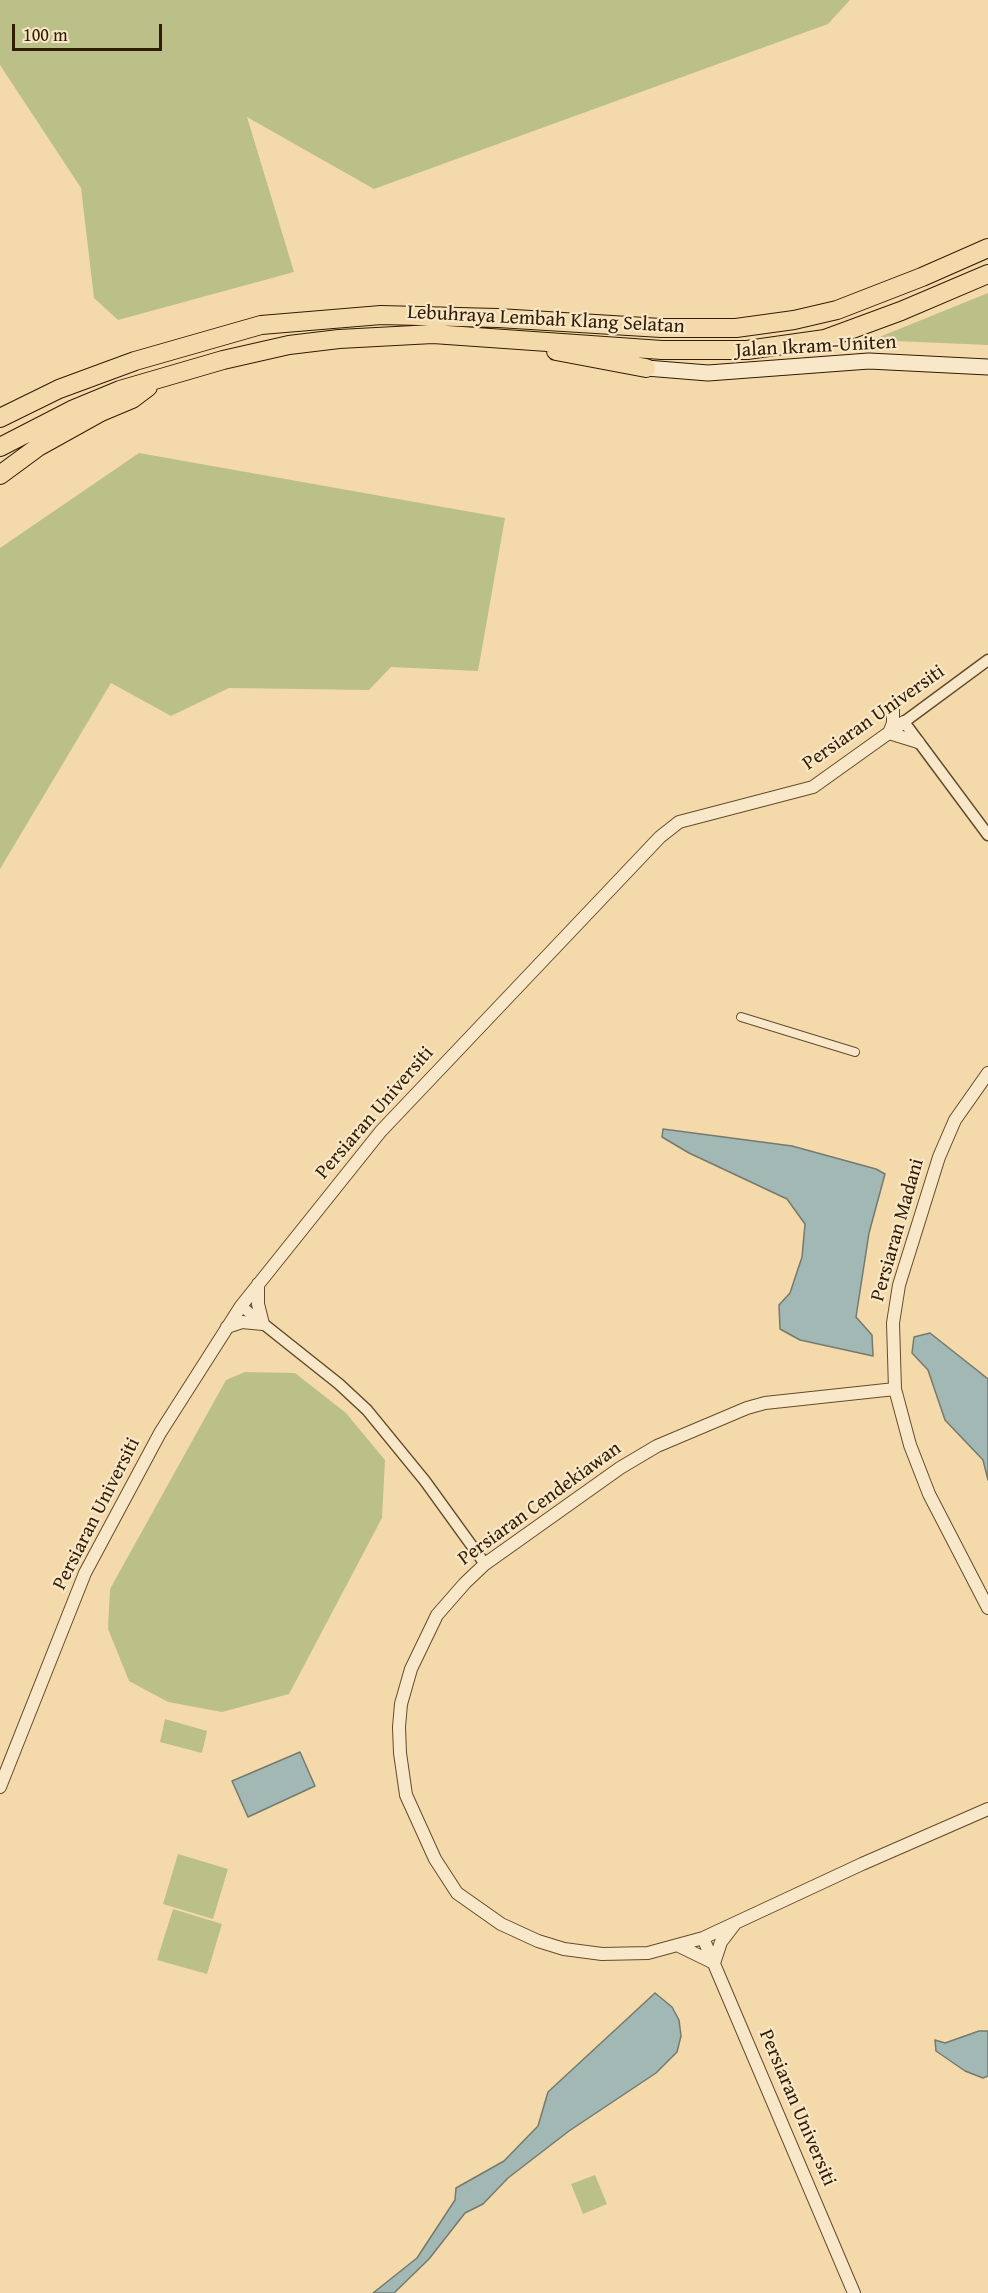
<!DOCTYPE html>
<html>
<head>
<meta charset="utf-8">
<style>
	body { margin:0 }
	#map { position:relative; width:988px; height:2293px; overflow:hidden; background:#f4daab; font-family:"Gentium Book Plus",serif }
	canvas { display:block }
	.scale { position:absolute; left:12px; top:24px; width:150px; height:27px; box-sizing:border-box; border:3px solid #321c00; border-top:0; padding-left:8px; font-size:18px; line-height:21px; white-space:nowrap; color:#321c00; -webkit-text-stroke:4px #f8e7c8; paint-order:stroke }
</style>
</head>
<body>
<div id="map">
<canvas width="988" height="2293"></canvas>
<div class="scale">100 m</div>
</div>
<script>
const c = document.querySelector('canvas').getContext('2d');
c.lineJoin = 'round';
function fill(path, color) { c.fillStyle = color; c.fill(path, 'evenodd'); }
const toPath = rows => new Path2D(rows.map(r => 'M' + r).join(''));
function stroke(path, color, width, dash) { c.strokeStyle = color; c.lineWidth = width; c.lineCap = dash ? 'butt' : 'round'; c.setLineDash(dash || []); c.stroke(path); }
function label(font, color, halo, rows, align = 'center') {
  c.font = font + ' "Gentium Book Plus",serif'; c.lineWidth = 4.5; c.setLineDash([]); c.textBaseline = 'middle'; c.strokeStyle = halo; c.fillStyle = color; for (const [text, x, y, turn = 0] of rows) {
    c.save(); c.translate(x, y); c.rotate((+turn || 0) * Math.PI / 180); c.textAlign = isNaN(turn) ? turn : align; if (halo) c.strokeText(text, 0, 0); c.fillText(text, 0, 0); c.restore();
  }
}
fill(toPath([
	[0,0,850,0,828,24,374,189,247,117,294,272,118,320,94,298,81,188,0,65],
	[988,293,988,345,872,340],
	[139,453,505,518,478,671,391,667,369,690,229,688,171,716,111,683,0,869,0,548],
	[245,1372,295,1373,346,1413,385,1460,382,1518,289,1694,222,1712,168,1702,129,1681,108,1629,110,1589,226,1380],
	[165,1719,207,1731,202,1753,160,1742],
	[178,1854,228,1869,213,1919,163,1904],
	[173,1909,222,1924,207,1974,157,1960],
	[595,2175,607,2204,583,2214,571,2184]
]), '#bbc089');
const water = toPath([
	[663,1129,792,1146,876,1169,885,1174,869,1233,856,1317,872,1335,873,1356,800,1340,780,1329,779,1305,790,1293,802,1257,805,1224,787,1199,689,1153,662,1137,663,1129],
	[930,1333,988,1379,988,1480,983,1460,945,1420,928,1370,912,1353,914,1337,930,1333],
	[300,1752,315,1786,248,1817,232,1781,300,1752],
	[655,1993,672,2007,679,2020,681,2036,677,2052,656,2073,569,2131,508,2178,483,2204,465,2213,429,2259,394,2293,373,2293,417,2258,455,2200,456,2188,504,2161,538,2126,548,2092,655,1993],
	[979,2031,988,2031,988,2076,983,2078,965,2071,936,2051,935,2040,945,2043,979,2031]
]);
fill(water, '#a1b8b5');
stroke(water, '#757a6d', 1.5);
const pedestrian = toPath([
	[741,1017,855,1052]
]);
const minor = toPath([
	[988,660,904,722,988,835],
	[241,1306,339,1384,367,1410,425,1481,485,1564]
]);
const tertiary = toPath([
	[889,733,918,742],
	[889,733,893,723,893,709],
	[988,1073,955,1120,939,1157,899,1285,893,1323,895,1389,910,1445,929,1494,988,1608],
	[258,1284,258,1304,263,1324],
	[227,1327,242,1322,263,1324],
	[895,1389,765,1403,747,1408,657,1446,620,1468,485,1564,465,1583,437,1615,411,1669,401,1704,399,1727,400,1753,406,1795,435,1859,457,1893,501,1924,538,1941,564,1949,602,1954,648,1953,703,1938,862,1864,988,1809],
	[0,1787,85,1573,160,1433,241,1306,381,1131,660,837,679,822,813,787,904,722],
	[703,1938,854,2293],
	[677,1945,714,1963],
	[714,1963,721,1942,734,1925]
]);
const secondary = toPath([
	[646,368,708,373,869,361,988,367]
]);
const motorway = toPath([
	[556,351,646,368],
	[0,418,59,389,135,361,261,325,381,315,498,318,661,328,736,328,794,320,837,310,922,277,988,248],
	[0,447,74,409,120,390,223,360,289,345,339,339,433,334,662,350,747,350,825,339,901,311,988,274],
	[0,475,38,447,101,412,132,399,148,387]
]);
stroke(pedestrian, '#624c2b', 10);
stroke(minor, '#624c2b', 13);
stroke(tertiary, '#624c2b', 14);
stroke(secondary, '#321c00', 17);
stroke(motorway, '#321c00', 20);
stroke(pedestrian, '#f8e7c8', 8);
stroke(minor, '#f8e7c8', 10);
stroke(tertiary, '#f8e7c8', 12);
stroke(secondary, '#f8e7c8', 15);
stroke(motorway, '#f4daab', 18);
label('20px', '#321c00', '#f8e7c8', [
	["Lebuhraya Lembah Klang Selatan",546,320,3],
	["Jalan Ikram-Uniten",816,347,-3],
	["Persiaran Universiti",874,718,-35],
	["Persiaran Universiti",375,1113,-49],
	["Persiaran Madani",898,1230,-74],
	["Persiaran Cendekiawan",540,1504,-36],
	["Persiaran Universiti",97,1514,-63],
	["Persiaran Universiti",797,2108,67]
]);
</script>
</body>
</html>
